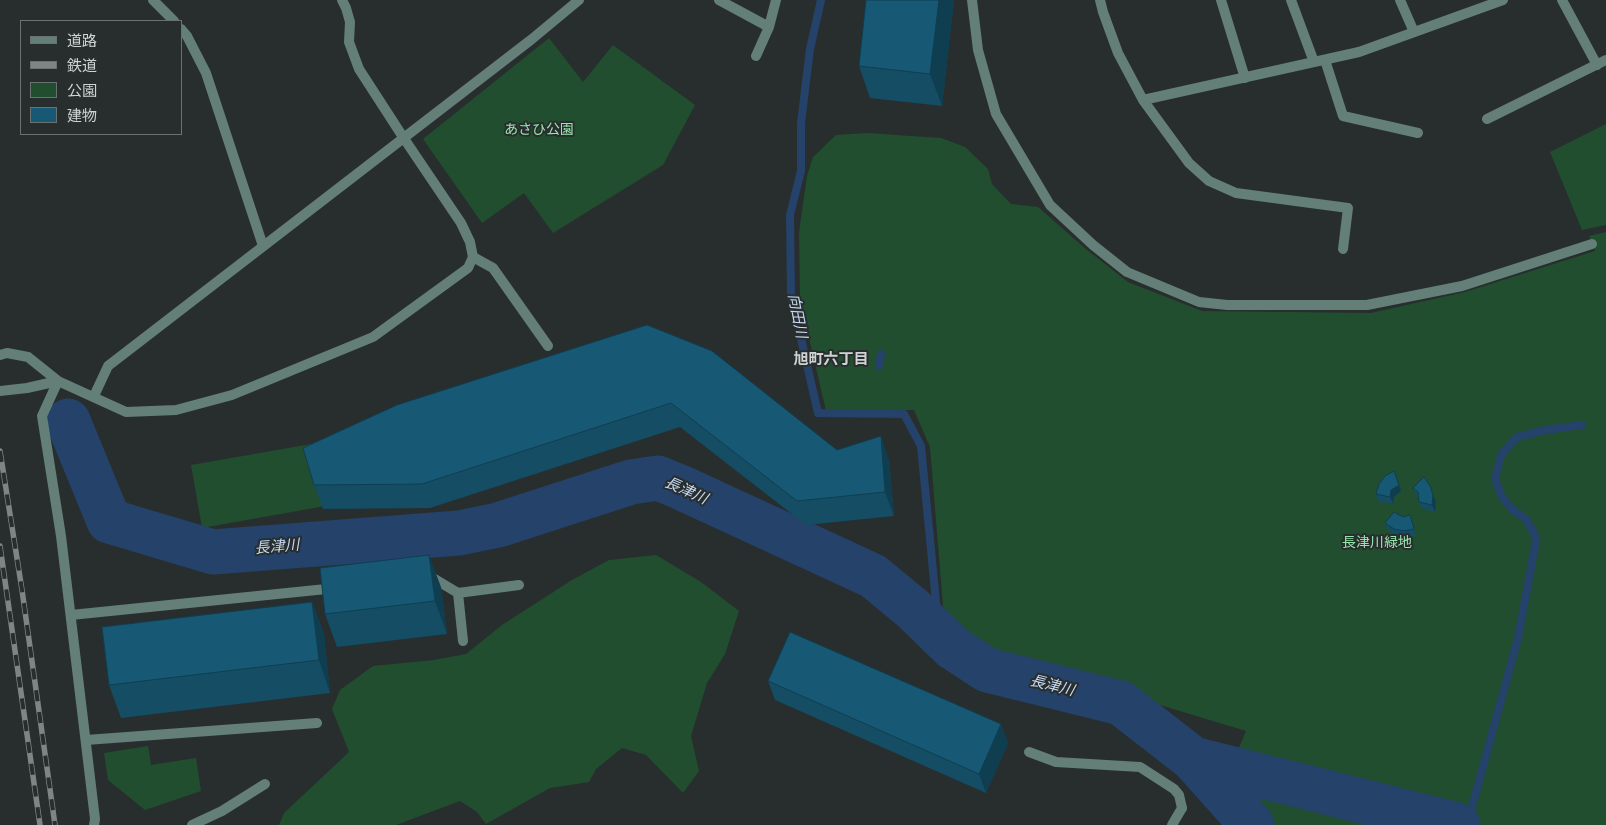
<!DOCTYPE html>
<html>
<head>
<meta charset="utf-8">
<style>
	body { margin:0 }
	#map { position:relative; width:1606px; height:825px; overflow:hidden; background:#282e2e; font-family:"PT Sans","Noto Sans JP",sans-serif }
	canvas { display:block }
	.legend { position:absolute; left:20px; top:20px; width:162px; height:115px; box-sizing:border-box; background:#282e2e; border:1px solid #6b7070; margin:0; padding:6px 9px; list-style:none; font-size:15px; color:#cfd3d3 }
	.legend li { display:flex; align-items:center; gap:10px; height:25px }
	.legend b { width:25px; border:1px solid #6b7070 }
</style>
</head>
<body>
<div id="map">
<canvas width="1606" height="825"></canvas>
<ul class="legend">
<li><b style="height:6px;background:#637f78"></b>道路</li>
<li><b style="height:6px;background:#7f8484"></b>鉄道</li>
<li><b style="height:14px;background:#214e2f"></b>公園</li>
<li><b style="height:14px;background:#175974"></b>建物</li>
</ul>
</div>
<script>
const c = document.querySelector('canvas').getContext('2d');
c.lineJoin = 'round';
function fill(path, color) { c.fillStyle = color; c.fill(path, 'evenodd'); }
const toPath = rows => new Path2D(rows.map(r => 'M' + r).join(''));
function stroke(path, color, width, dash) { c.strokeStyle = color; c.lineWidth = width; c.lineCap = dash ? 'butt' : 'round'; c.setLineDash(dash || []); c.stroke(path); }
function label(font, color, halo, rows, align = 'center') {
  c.font = font + ' "PT Sans","Noto Sans JP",sans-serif'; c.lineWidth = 4; c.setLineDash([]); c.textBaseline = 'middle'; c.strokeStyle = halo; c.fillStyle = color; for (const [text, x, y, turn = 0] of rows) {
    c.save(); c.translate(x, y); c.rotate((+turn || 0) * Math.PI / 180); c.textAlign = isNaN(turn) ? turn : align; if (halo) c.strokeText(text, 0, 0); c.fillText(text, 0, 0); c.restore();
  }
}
fill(toPath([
	[549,38,583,82,613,45,695,105,663,165,553,233,524,193,482,223,423,139],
	[1606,124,1606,225,1582,230,1550,152],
	[867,133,941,138,965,147,988,169,992,184,1011,204,1038,207,1087,250,1128,282,1202,311,1371,313,1465,292,1595,251,1589,236,1606,232,1606,825,1258,825,1222,787,1246,731,972,648,951,625,943,606,930,447,914,410,826,411,800,299,799,232,807,176,813,157,836,135],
	[311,444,325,506,202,528,191,465],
	[656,555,701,582,739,611,725,654,707,683,691,736,699,771,683,793,646,755,622,748,596,769,589,782,550,788,486,824,477,812,460,801,396,825,279,825,284,813,349,752,332,709,340,690,373,666,434,660,466,654,502,625,572,580,609,560],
	[148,746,151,765,196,758,201,791,145,810,108,780,104,753]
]), '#214e2f');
stroke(toPath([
	[821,0,810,49,801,123,801,171,790,215,791,295,818,413,904,414,921,446,939,633],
	[879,366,881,354],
	[1467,825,1518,638,1535,546,1535,535,1526,519,1513,510,1502,497,1495,479,1501,455,1517,437,1545,430,1582,425]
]), '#25426a', 8);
stroke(toPath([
	[68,421,109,521,213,552,459,533,498,525,631,482,658,478,680,487,873,576,913,609,952,647,987,670,1121,703,1193,759,1252,825],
	[1193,759,1458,825]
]), '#25426a', 45);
stroke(toPath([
	[153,0,174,21],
	[342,0,346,8,350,22,349,42,359,69,403,137],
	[719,0,769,27,776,0],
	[181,29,187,36,206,73,263,246],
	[756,56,769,27],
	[473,257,493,268,548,346],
	[427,578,433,578,458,593,463,641],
	[458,593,519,585],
	[71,615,336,588],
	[86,740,317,723],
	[1029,752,1056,762,1140,767,1174,789,1179,795,1182,808],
	[192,825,222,811,265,784]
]), '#637f78', 10);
stroke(toPath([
	[972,0,978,50,996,114,1050,205,1093,245,1127,272,1199,302,1227,305,1367,305,1462,286,1592,244],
	[1100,0,1103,12,1118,53,1143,100,1189,163,1209,181,1236,193,1348,208,1343,249],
	[1221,0,1245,78],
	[1291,0,1314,62],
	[1400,0,1414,32],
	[1562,0,1597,65],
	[1325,60,1343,116,1418,133],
	[1143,100,1359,52,1503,0],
	[1487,119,1606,60],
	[0,355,7,353,28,357,58,381,126,412,176,410,232,395,373,337,468,268,473,257,470,242,461,223,403,137],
	[58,381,42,416,61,536,95,819,94,825],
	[0,391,27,388,58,381],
	[94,396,108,366,532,39,579,0],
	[1172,825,1182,808]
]), '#637f78', 10);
const rail = toPath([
	[0,451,22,590,55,825],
	[0,546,40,825]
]);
stroke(rail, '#7f8484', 5.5);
stroke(rail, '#282e2e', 4, [11]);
fill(toPath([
	[954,0,942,106,870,98,859,66],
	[647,325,837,450,889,460,894,516,806,525,680,427,430,508,323,509,314,485],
	[1394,471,1401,491,1394,497,1393,504,1378,501,1376,494],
	[1413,488,1436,502,1435,512,1421,508,1419,502,1418,497,1416,494],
	[1410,515,1416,536,1405,537,1396,536,1387,529,1385,523],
	[441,587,447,634,337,647,325,614],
	[312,602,324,634,330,693,121,718,109,685],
	[768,681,1001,724,1008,743,986,793,775,700]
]), '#144d64');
fill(toPath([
	[939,0,954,0,942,106,930,74],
	[881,436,889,460,894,516,885,492],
	[1399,485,1401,491,1394,497,1393,504,1390,497,1391,490],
	[1430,486,1436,502,1435,512,1432,505],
	[429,555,441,587,447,634,435,601],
	[312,602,324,634,330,693,319,660],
	[1001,724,1008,743,986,793,979,774]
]), '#103e51');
const building = toPath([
	[866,0,939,0,930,74,859,66,866,0],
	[647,325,712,351,837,450,881,436,885,492,797,501,671,403,422,484,314,485,303,448,397,405,647,325],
	[1394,471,1399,485,1391,490,1390,497,1376,494,1379,484,1385,476,1394,471],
	[1424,477,1430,486,1433,495,1432,505,1419,502,1418,492,1413,488,1424,477],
	[1394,512,1403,517,1410,515,1414,529,1403,531,1394,529,1385,523,1394,512],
	[429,555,435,601,325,614,320,568,429,555],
	[312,602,319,660,109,685,102,627,312,602],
	[790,632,1001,724,979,774,768,681,790,632]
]);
fill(building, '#175974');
stroke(building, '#103e51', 1);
label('14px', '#99e4ac', '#282e2e', [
	["あさひ公園",539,130],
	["長津川緑地",1377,543]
]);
label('italic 15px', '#c7daf5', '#282e2e', [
	["向田川",797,316,79],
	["長津川",686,491,24],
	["長津川",277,547,-5],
	["長津川",1052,686,14]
]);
label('bold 15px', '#cfd3d3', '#282e2e', [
	["旭町六丁目",831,360]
]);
</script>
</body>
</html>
